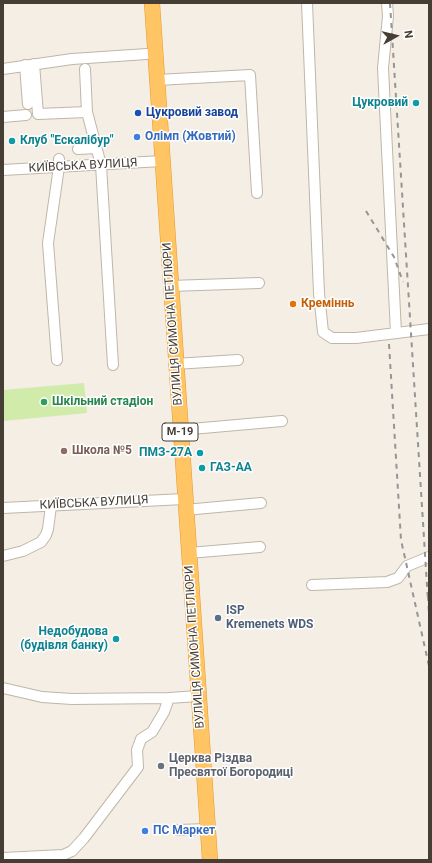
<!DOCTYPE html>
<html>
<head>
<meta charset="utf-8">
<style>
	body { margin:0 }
	#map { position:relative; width:432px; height:863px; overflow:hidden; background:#f4eee5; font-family:Roboto,sans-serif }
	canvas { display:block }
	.frame { position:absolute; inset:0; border:4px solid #463e34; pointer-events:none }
	.north { position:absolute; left:376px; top:16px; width:40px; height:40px; -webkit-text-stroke:3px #fff; paint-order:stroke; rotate:82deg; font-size:11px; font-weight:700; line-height:16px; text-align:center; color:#463e34 }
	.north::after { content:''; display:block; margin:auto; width:14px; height:18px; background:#463e34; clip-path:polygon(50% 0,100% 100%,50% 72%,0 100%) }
</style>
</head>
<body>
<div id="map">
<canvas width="432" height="863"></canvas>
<div class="frame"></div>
<div class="north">N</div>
</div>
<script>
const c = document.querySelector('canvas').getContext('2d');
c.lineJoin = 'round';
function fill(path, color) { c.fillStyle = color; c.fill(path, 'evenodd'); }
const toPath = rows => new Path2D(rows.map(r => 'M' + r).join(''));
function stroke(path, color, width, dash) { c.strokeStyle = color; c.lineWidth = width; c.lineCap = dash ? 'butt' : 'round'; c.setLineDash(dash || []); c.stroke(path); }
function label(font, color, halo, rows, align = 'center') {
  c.font = font + ' Roboto,sans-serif'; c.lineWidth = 3; c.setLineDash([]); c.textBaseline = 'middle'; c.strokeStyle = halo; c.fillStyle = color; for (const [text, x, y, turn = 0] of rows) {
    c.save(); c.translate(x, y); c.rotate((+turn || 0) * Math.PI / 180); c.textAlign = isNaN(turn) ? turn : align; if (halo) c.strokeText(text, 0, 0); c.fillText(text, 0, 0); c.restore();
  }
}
fill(toPath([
	[84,383,87,413,3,421,3,390]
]), '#d1ebab');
const minor = toPath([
	[307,3,319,293,323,332,332,338,356,338,429,329],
	[387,3,388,16,383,68,396,333],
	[34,64,38,114,87,112],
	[25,65,28,104],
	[3,69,72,59,147,54],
	[85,69,87,112,101,165,113,365],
	[157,80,250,75,257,193],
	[3,117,26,115],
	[78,149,96,148],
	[3,170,162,161],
	[170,286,259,283],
	[57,360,48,243,59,167,59,159],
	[175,364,238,360],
	[180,430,282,421],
	[3,508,184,499],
	[185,510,261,503],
	[189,553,260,547],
	[3,556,23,551,41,542,46,535,48,529,51,506],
	[312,585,387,582,398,578,407,566,429,557],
	[3,688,42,697,72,699,169,698],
	[178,830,208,829],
	[3,858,63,855,72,851,84,838,138,767,137,750,141,739,152,732,164,712,169,698,198,696]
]);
const highway = toPath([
	[152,3,210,860]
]);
stroke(minor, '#c0b6a7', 12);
stroke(highway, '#e7992b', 16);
stroke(minor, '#fff', 10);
stroke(highway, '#ffc464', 15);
stroke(toPath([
	[390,3,428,601],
	[366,211,394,257,403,282],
	[389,344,401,540,429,666],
	[428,596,429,614]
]), '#959595', 2, [5, 5]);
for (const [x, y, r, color] of [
	[416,103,4,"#0f9aa8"],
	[138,113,4,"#1a4fb4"],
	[137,137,4,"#3f7fe0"],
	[12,141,4,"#0f9aa8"],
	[293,304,4,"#e8710a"],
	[44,402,4,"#2e9e5b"],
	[64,451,4,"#8d6e63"],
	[200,453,4,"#0f9aa8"],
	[202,468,4,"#0f9aa8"],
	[218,618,4,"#5c6f8a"],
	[116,639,4,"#0f9aa8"],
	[161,766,4,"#6b7280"],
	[145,831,4,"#3f7fe0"]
]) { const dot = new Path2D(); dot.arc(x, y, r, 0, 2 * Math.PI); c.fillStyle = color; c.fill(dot); stroke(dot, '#fff', 1.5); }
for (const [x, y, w] of [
	[180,432,36]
]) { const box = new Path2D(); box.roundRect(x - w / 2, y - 9, w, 18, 3); c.fillStyle = '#fff'; c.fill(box); stroke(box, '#463e34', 1); }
label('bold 11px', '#463e34', null, [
	["М-19",180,432]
]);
label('bold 12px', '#0d838f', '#fff', [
	["Цукровий",408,103],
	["Клуб \"Ескалібур\"",20,141,"left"],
	["ПМЗ-27А",192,453],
	["ГАЗ-АА",210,468,"left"],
	["Недобудова",108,632],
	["(будівля банку)",108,646]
], 'right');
label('bold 12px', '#164399', '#fff', [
	["Цукровий завод",146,113]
], 'left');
label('bold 12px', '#366cbe', '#fff', [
	["Олімп (Жовтий)",145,137],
	["ПС Маркет",153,831]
], 'left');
label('12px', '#463e34', '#fff', [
	["КИЇВСЬКА ВУЛИЦЯ",83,166,-3],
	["ВУЛИЦЯ СИМОНА ПЕТЛЮРИ",173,324,-94],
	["КИЇВСЬКА ВУЛИЦЯ",94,503,-3],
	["ВУЛИЦЯ СИМОНА ПЕТЛЮРИ",195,647,-94]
]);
label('bold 12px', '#c56008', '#fff', [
	["Креміннь",301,304]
], 'left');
label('bold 12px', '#27864d', '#fff', [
	["Шкільний стадіон",52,402]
], 'left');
label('bold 12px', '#785e54', '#fff', [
	["Школа №5",72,451]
], 'left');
label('bold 12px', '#4e5e75', '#fff', [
	["ISP",226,611],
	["Kremenets WDS",226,625]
], 'left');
label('bold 12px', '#5b616d', '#fff', [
	["Церква Різдва",169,759],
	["Пресвятої Богородиці",169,773]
], 'left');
</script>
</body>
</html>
